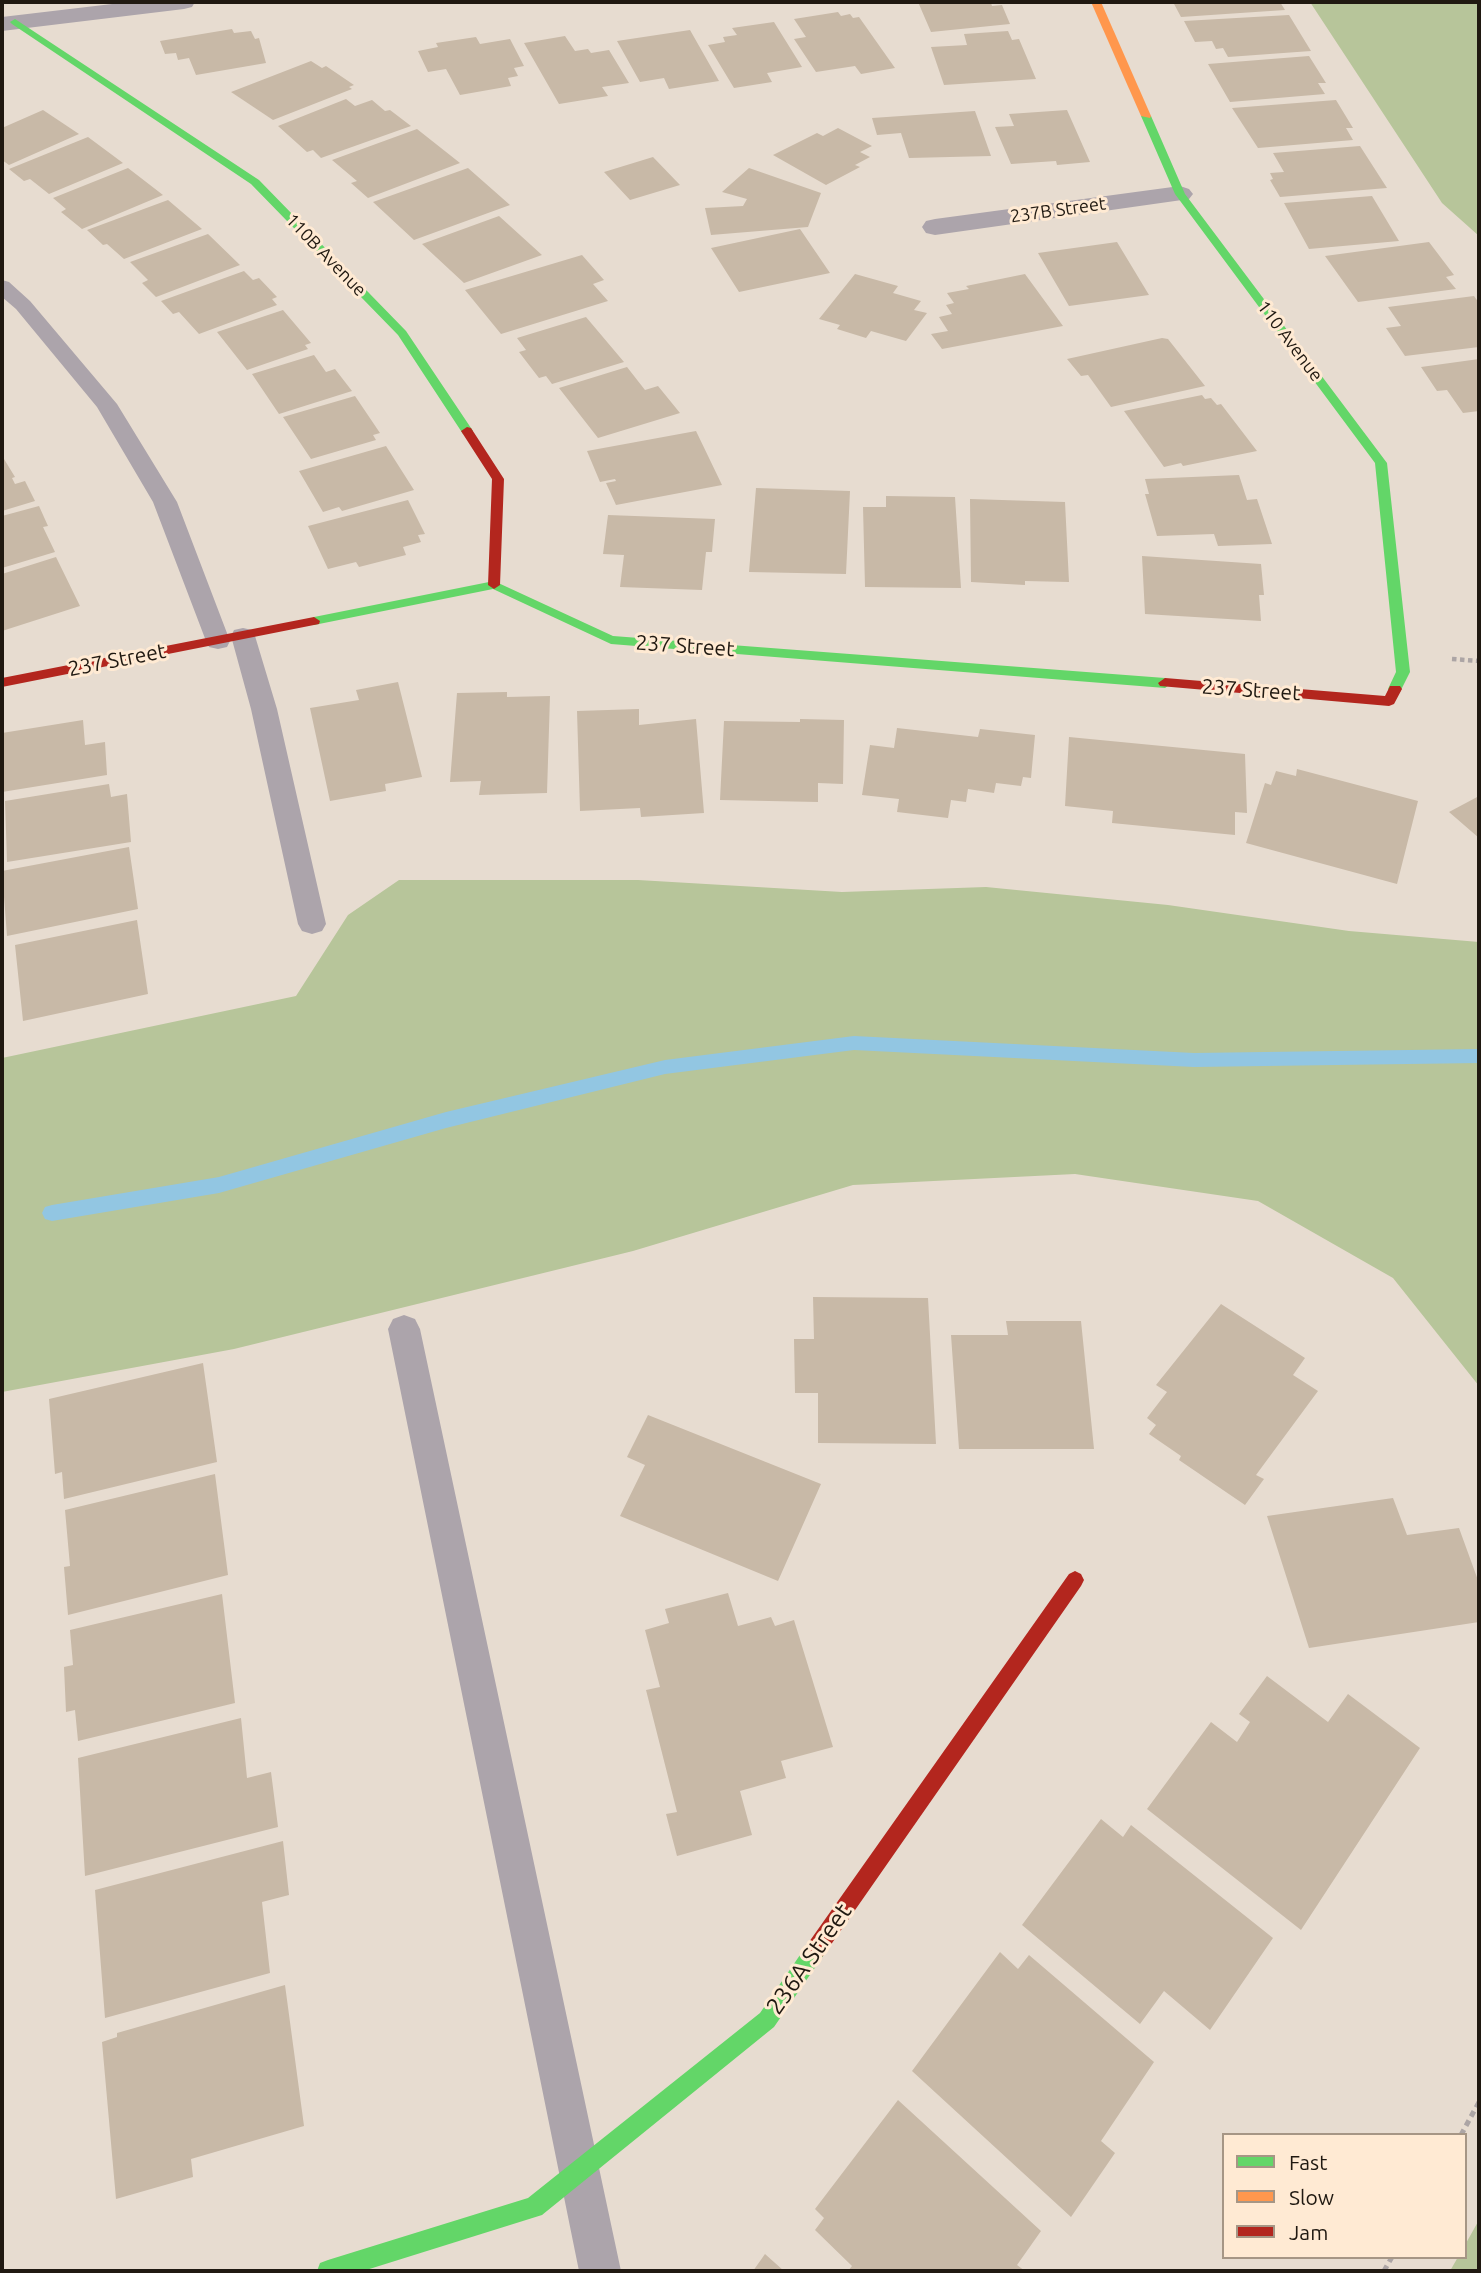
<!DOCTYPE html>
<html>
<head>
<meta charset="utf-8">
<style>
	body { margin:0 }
	#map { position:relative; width:1481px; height:2273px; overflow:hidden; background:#e7dcd0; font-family:Ubuntu,sans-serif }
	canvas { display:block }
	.frame { position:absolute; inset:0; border:4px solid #201911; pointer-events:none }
	.legend { position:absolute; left:1222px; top:2133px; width:245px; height:126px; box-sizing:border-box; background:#ffead3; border:2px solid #a69685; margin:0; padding:9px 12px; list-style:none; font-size:21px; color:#201911 }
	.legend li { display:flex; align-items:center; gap:14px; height:35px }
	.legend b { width:35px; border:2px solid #a69685 }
</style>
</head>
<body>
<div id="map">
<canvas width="1481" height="2273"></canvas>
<div class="frame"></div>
<ul class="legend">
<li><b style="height:9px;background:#63d668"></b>Fast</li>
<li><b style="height:9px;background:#ff974d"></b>Slow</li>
<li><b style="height:9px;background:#b3261e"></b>Jam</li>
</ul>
</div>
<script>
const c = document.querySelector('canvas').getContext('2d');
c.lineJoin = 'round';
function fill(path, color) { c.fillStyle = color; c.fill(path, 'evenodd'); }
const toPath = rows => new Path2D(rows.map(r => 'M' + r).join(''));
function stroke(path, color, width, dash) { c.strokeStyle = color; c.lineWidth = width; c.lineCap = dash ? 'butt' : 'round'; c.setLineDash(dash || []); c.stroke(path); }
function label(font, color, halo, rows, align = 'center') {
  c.font = font + ' Ubuntu,sans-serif'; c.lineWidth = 6; c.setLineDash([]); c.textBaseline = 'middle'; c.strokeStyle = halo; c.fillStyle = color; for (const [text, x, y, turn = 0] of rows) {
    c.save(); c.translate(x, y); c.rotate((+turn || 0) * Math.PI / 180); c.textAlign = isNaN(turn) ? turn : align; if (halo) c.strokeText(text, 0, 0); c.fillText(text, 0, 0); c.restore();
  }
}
fill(toPath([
	[1310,2,1479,2,1479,236,1442,203],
	[399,880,638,880,842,892,986,887,1168,905,1349,931,1479,942,1479,1386,1393,1278,1258,1201,1075,1174,853,1185,633,1251,234,1349,2,1392,2,1058,296,996,348,915],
	[1479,2220,1479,2271,1450,2271,1458,2257,1465,2257,1465,2245]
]), '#b7c59a');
fill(toPath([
	[854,1036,1194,1053,1479,1049,1479,1063,1194,1067,854,1050,665,1074,446,1128,219,1193,52,1221,45,1219,42,1213,45,1207,52,1205,219,1177,446,1112,665,1060,854,1036]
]), '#92c6e2');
fill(toPath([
	[918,2,981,2,991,3,992,6,1002,5,1010,24,931,32],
	[1173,2,1280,2,1285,10,1181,17],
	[838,12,841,16,850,14,853,18,859,17,895,68,861,74,855,66,816,72,794,39,806,37,794,19],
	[1289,15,1311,51,1228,57,1223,48,1216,49,1212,41,1195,42,1184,21],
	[774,22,802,67,767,73,772,82,734,88,708,45,725,42,723,37,737,35,732,28],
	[232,29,234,33,251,31,255,39,259,38,266,63,196,75,189,58,178,60,176,53,165,54,160,41],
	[690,30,719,81,669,89,664,78,640,82,617,41],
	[1008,31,1012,40,1019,39,1036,79,944,85,931,47,967,45,964,34],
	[565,36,575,51,588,49,591,53,609,50,629,83,602,87,608,96,559,104,524,43],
	[476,37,480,44,510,39,524,66,514,68,518,76,508,78,511,86,460,95,446,69,428,72,418,51,438,47,436,43],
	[1309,56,1326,83,1318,83,1325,94,1230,102,1208,64],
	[311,61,322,68,326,66,354,85,349,87,352,89,273,120,231,92],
	[346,99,355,106,372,100,385,111,390,110,411,126,321,158,313,150,307,152,278,126],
	[1336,100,1353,128,1346,128,1353,140,1258,148,1232,108],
	[43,110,79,134,9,165,2,160,2,128],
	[1067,110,1090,162,1057,165,1056,161,1011,164,995,127,1014,126,1009,114],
	[975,111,991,156,909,158,901,133,877,135,872,118],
	[838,128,872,146,860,152,870,157,855,165,860,167,826,185,773,155,817,133,823,136],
	[417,129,460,163,368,198,351,183,357,181,332,160],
	[88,137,123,163,49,194,30,179,24,181,9,169],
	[1360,146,1387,188,1280,197,1270,180,1273,179,1270,173,1284,172,1273,153],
	[653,157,680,185,630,200,604,172],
	[128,168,163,195,82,229,61,212,66,209,53,198],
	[468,168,510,205,414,240,373,202],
	[749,168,821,193,808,227,711,235,705,208,743,206,747,199,722,192],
	[1372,196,1399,241,1309,249,1284,203],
	[168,200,202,229,124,259,107,244,103,245,87,230],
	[499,216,542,255,464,283,422,244],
	[800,229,830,273,739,292,711,248],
	[208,234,240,265,156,297,142,283,148,280,130,262],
	[1117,242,1149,295,1069,306,1038,253],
	[1429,242,1454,275,1446,277,1456,289,1358,302,1325,256],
	[582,255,604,280,593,284,608,301,501,334,465,290],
	[244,271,253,280,259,278,277,297,272,299,277,305,199,334,179,312,173,314,161,301],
	[855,274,898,286,893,293,921,301,914,310,927,313,906,341,871,331,866,338,837,329,840,325,819,319],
	[1025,274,1063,326,942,349,931,334,948,331,939,317,952,314,946,305,954,303,947,293,969,289,966,286],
	[1474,296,1479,303,1479,347,1405,356,1386,328,1401,326,1388,307],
	[283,310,311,343,305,345,308,349,247,370,217,332],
	[586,317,624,362,552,384,546,376,539,378,519,352,526,350,517,338],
	[1162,338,1168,339,1205,386,1111,407,1088,375,1081,376,1067,359],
	[314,355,326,372,335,369,352,391,279,414,252,374],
	[1479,359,1479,411,1463,413,1447,390,1437,391,1421,367],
	[627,367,645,390,658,386,680,413,598,438,559,388],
	[1202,395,1205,399,1211,398,1217,405,1221,404,1257,451,1183,466,1181,463,1164,467,1124,411],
	[355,396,380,433,373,435,376,440,311,459,283,417],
	[696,431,722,485,616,505,606,483,616,481,615,479,600,482,587,451],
	[386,446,414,490,342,511,339,507,323,512,299,471],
	[2,459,4,459,15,477,12,478,15,484,25,481,35,501,2,511],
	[1239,475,1247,500,1257,499,1272,544,1218,546,1214,534,1157,536,1145,494,1149,494,1145,479],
	[756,488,850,491,846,574,749,572],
	[886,496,955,497,961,588,865,587,863,507,886,507],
	[970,499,1065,502,1069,582,1025,581,1025,585,971,582],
	[408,500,425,534,418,535,421,542,403,547,406,555,359,567,356,562,328,569,308,526],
	[39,506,48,526,43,527,55,552,2,568,2,516],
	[608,515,715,519,712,552,706,552,702,590,620,587,624,555,603,554],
	[1142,556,1261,564,1264,595,1259,595,1261,621,1145,614],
	[56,557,80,606,2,631,2,574],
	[398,682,422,777,385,784,386,791,330,801,310,708,359,700,356,690],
	[507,692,507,697,550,696,547,793,479,795,481,781,450,782,457,693],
	[639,709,639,725,696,719,704,813,641,817,640,808,580,811,577,711],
	[800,719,844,720,843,784,818,783,818,802,720,800,724,721,800,722],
	[83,720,85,745,105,742,107,775,2,792,2,733],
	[897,728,978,737,980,729,1035,735,1031,778,1023,777,1021,786,996,783,994,793,968,789,966,802,951,800,948,818,897,812,899,799,862,795,870,745,894,748],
	[1069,737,1245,754,1247,813,1235,812,1235,835,1112,823,1113,811,1065,806],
	[1297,769,1418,801,1397,884,1246,843,1265,783,1271,785,1276,771,1296,776],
	[109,784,111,797,127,794,131,842,7,862,5,801],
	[1479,796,1479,838,1449,812],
	[129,847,138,909,7,936,2,871],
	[137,920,148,994,23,1021,15,945],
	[813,1297,928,1298,936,1444,818,1443,818,1393,795,1393,794,1339,814,1339],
	[1221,1304,1305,1358,1293,1375,1318,1391,1256,1475,1264,1479,1245,1505,1179,1460,1181,1456,1149,1434,1156,1425,1147,1418,1167,1392,1156,1385],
	[1006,1321,1081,1321,1094,1449,959,1449,951,1335,1008,1335],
	[203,1363,217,1462,64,1499,62,1472,55,1474,49,1399],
	[648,1415,821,1484,778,1581,620,1516,645,1465,627,1457],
	[215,1474,228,1575,68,1615,64,1567,70,1566,65,1510],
	[1393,1498,1407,1535,1459,1528,1479,1583,1479,1622,1309,1648,1267,1516],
	[728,1593,738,1626,771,1617,775,1626,794,1620,833,1747,781,1761,786,1778,740,1791,752,1835,677,1856,666,1814,677,1812,646,1690,660,1687,645,1630,669,1623,665,1609],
	[222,1594,235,1703,78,1741,75,1710,66,1712,64,1667,73,1665,70,1630],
	[1267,1676,1328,1722,1348,1694,1420,1748,1301,1930,1147,1809,1211,1722,1237,1742,1250,1722,1239,1714],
	[241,1718,247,1778,271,1772,278,1827,85,1876,78,1758],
	[1101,1819,1123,1837,1131,1825,1273,1938,1210,2030,1164,1991,1140,2024,1022,1925],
	[283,1841,289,1895,262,1902,270,1973,105,2018,95,1890],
	[1000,1952,1018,1969,1029,1955,1154,2062,1101,2141,1115,2153,1071,2217,912,2071],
	[285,1985,304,2126,191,2159,193,2177,116,2199,102,2042,117,2037,117,2033],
	[898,2100,1041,2231,1017,2265,1025,2271,848,2271,852,2266,815,2230,824,2218,815,2209],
	[765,2254,784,2271,753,2271]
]), '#c8b9a7');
stroke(toPath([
	[1452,659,1479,661]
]), '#aca5a5', 4.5, [4.5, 3.5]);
stroke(toPath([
	[1461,2135,1479,2102],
	[1384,2271,1392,2257]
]), '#aca5a5', 5, [6, 4.5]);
fill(toPath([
	[2,280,9,282,30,301,117,404,177,502,230,641,227,647,218,649,209,647,206,641,153,502,97,407,16,309,2,297,2,280],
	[243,628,252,630,255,636,277,709,326,924,322,931,312,934,302,931,298,924,251,709,231,636,234,630,243,628],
	[404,1315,415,1319,420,1329,621,2271,579,2271,388,1329,393,1319,404,1315]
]), '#aca4ab');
fill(toPath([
	[129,2,195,2,192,7,184,9,2,31,2,17,129,2],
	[1180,186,1189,189,1193,194,1189,199,935,235,926,233,922,227,926,221,935,219,1180,186]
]), '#aca4ab');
fill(toPath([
	[15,19,259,180,406,331,473,431,471,434,463,434,398,335,251,184,12,24,10,22,15,19],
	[1142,114,1151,116,1185,194,1387,463,1410,672,1400,692,1390,692,1388,689,1396,672,1375,463,1175,194,1141,116,1142,114],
	[494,581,613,636,1165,678,1172,683,1165,688,611,644,493,589,314,625,308,621,314,617,494,581],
	[816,1939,823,1942,826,1949,823,1956,774,2027,542,2215,363,2271,317,2271,320,2263,328,2260,528,2198,760,2013,809,1942,816,1939]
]), '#63d668');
fill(toPath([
	[1091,2,1101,2,1151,116,1150,118,1141,116,1091,2]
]), '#ff974d');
fill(toPath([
	[467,427,471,428,504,479,500,585,494,589,488,585,492,479,461,431,467,427],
	[314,617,320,621,319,624,2,687,2,678,314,617],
	[1165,678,1385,696,1390,686,1400,686,1402,689,1394,704,1389,706,1160,686,1158,683,1165,678],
	[1075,1571,1081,1574,1084,1580,1081,1586,823,1956,816,1959,809,1956,806,1949,809,1942,1069,1574,1075,1571]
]), '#b3261e');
label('18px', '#201911', '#ffead3', [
	["237B Street",1058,210,-8],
	["110B Avenue",326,255,46],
	["110 Avenue",1290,341,53]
]);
label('21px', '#201911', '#ffead3', [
	["237 Street",685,646,4],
	["237 Street",117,660,-11],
	["237 Street",1251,690,4]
]);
label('24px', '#201911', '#ffead3', [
	["236A Street",809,1959,-55]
]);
</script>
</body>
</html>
